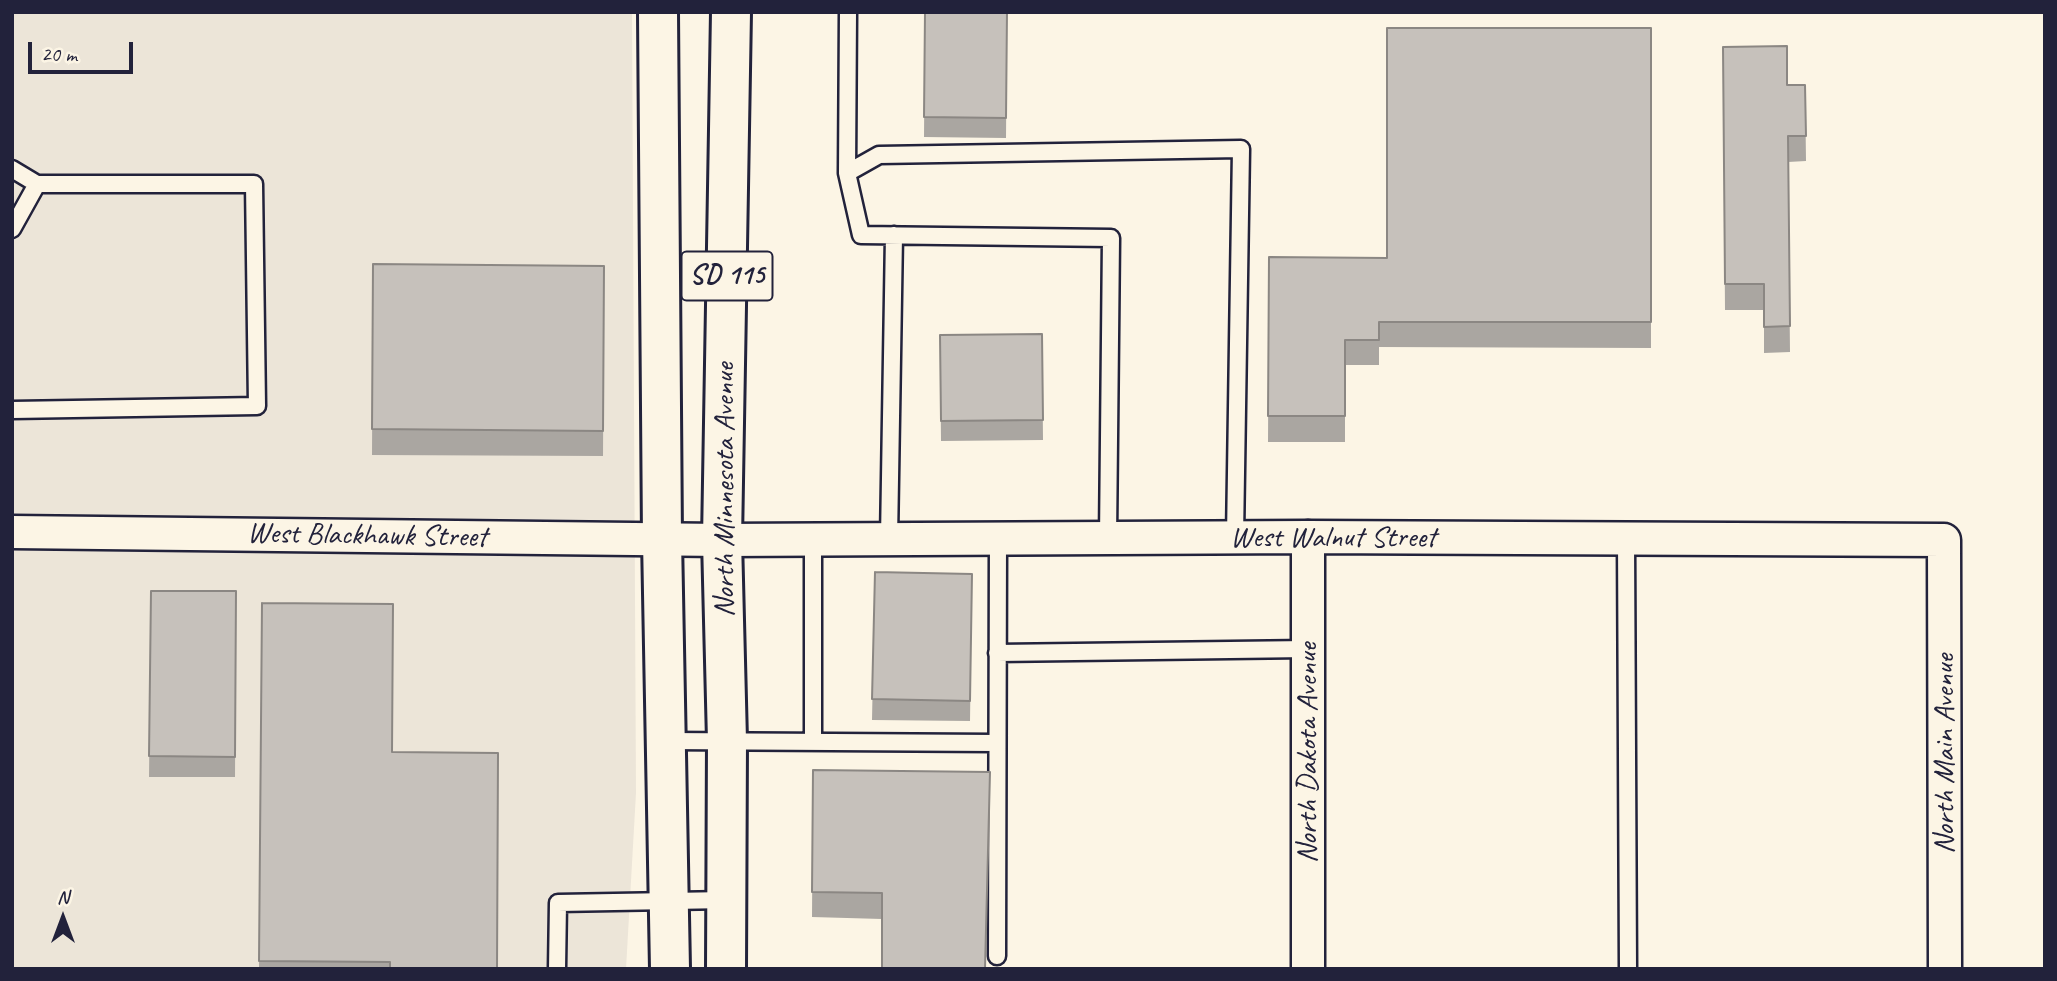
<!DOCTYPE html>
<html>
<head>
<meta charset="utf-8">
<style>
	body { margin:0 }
	#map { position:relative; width:2057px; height:981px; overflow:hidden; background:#fcf5e5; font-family:Caveat,sans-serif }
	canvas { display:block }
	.frame { position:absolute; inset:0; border:14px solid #22223b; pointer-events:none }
	.north { position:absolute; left:28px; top:883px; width:70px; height:70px; -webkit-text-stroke:5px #fcf5e5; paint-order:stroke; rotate:0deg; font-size:19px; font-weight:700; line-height:28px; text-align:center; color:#22223b }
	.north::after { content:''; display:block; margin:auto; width:24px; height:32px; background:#22223b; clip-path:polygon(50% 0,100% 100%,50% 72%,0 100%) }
	.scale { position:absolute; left:28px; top:42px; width:105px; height:32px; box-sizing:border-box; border:4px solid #22223b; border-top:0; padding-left:9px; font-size:21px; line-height:24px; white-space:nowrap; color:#22223b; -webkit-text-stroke:5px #fcf5e5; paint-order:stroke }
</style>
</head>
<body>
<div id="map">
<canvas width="2057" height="981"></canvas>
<div class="frame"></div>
<div class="north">N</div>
<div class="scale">20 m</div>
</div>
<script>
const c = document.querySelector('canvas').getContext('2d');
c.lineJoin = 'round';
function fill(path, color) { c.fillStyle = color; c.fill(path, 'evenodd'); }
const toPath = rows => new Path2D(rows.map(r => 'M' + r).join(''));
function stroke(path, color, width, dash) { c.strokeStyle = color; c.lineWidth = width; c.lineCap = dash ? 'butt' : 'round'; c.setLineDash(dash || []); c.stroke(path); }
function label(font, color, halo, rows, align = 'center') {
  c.font = font + ' Caveat,sans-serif'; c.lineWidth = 6; c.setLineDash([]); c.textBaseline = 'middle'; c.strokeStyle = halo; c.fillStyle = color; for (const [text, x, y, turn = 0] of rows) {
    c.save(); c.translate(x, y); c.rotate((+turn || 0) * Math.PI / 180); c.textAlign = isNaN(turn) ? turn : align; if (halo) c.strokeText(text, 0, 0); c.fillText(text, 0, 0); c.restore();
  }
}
fill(toPath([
	[12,12,632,12,636,793,626,969,12,969]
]), '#ece5d8');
const lane = toPath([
	[848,12,847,173,861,235,1111,238,1108,538],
	[12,169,37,184,12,229],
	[847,173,879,155,1241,149,1235,537],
	[12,410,257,406,254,184,37,184],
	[813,539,813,741],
	[889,539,894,235],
	[1626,539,1628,969],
	[997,653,1308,649],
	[666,741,996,743],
	[997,956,998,538],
	[557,969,558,903,727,900]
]);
const street = toPath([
	[12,532,722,540,1308,537,1944,540,1945,969],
	[1308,969,1308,537]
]);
const primary = toPath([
	[658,12,662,539,670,969],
	[726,969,727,741,722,540,731,12]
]);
stroke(lane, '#22223b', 21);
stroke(street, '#22223b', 37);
stroke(primary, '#22223b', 44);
stroke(lane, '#fcf5e5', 16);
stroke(street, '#fcf5e5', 32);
stroke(primary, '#fcf5e5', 38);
fill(toPath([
	[925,12,1007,12,1006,138,924,137],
	[1651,28,1651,348,1379,347,1379,365,1345,365,1345,442,1268,442,1269,257,1387,258],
	[1723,47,1787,85,1805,85,1806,161,1788,162,1790,352,1764,353,1764,310,1725,310],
	[373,264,604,266,603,456,372,455],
	[1042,334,1043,440,941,441,940,335],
	[875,572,972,574,970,721,872,720],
	[151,591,236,591,235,777,149,777],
	[262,603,392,752,497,969,259,969],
	[813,770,990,798,882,919,812,917]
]), '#aaa6a1');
fill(toPath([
	[990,772,990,798,985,969]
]), '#8b8783');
const building = toPath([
	[925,12,1007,12,1006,118,924,117,925,12],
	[1387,28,1651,28,1651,322,1379,322,1379,340,1345,340,1345,416,1268,416,1269,257,1387,258,1387,28],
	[1787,46,1787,85,1805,85,1806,136,1788,136,1790,326,1764,327,1764,284,1725,284,1723,47,1787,46],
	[373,264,604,266,603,431,372,429,373,264],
	[1042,334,1043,420,941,421,940,335,1042,334],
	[875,572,972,574,970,701,872,699,875,572],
	[151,591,236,591,235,757,149,756,151,591],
	[262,603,393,604,392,752,498,753,497,969,390,969,390,962,259,961,262,603],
	[813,770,990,772,985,969,882,969,882,893,812,892,813,770]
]);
fill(building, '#c6c1bb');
stroke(building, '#8b8783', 2);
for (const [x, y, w] of [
	[727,276,91]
]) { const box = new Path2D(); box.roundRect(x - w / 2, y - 24.5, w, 49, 5); c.fillStyle = '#fcf5e5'; c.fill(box); stroke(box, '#22223b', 2); }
label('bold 28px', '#22223b', null, [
	["SD 115",727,276]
]);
label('30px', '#22223b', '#fcf5e5', [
	["North Minnesota Avenue",725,490,-90],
	["West Blackhawk Street",367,536,1],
	["West Walnut Street",1333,538],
	["North Dakota Avenue",1308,753,-90],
	["North Main Avenue",1945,754,-90]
]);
</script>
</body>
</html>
